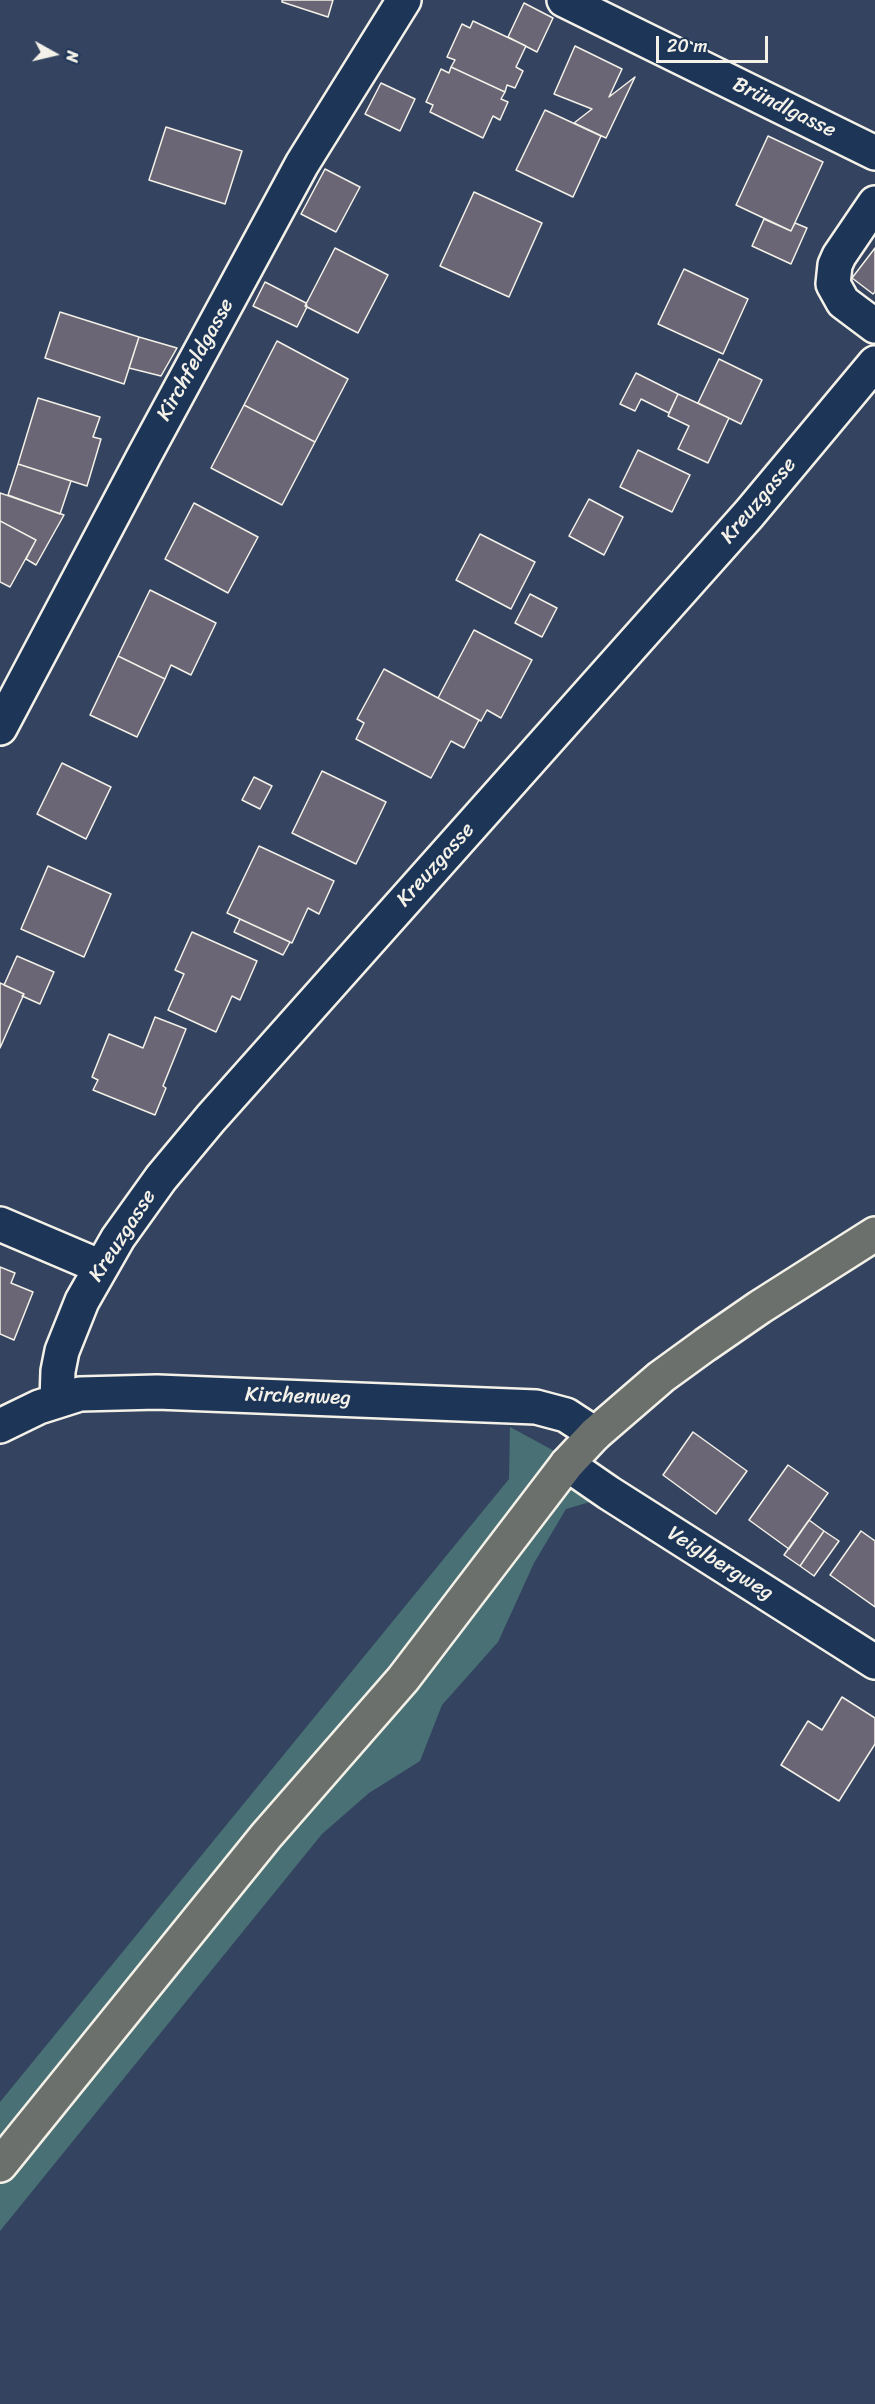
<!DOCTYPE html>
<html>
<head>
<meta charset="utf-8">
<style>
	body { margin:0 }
	#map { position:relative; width:875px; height:2404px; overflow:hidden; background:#344460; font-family:Sriracha,sans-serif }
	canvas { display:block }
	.north { position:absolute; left:24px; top:24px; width:60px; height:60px; -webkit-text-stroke:4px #1d3557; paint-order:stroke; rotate:98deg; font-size:16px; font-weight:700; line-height:24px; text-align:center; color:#f4f1e8 }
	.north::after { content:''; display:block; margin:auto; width:21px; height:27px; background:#f4f1e8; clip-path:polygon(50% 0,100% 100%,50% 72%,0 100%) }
	.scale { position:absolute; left:656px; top:36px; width:112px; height:27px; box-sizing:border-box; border:3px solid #f4f1e8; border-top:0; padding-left:8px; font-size:18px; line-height:21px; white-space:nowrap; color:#f4f1e8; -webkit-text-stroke:4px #1d3557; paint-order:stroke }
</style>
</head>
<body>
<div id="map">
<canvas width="875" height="2404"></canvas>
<div class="north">N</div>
<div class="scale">20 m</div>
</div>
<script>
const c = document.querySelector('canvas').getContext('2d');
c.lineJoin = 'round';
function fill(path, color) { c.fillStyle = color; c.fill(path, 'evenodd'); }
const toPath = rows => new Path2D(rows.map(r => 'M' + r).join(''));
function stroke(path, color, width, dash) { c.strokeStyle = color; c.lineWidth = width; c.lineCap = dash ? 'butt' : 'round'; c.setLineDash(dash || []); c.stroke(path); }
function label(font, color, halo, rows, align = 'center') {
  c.font = font + ' Sriracha,sans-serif'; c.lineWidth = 4.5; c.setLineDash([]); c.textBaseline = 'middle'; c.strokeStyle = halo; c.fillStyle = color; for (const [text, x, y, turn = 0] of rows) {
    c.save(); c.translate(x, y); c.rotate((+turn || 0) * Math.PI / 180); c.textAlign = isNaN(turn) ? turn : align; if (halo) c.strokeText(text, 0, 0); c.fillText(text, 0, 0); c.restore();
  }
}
fill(toPath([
	[510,1427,608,1480,590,1502,566,1509,534,1563,498,1642,442,1705,420,1761,369,1793,322,1834,0,2231,0,2102,509,1479]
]), '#497074');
const building = toPath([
	[282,0,333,0,328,17,282,2,282,0],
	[524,3,553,18,537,52,508,37,524,3],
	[473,21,526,46,516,67,523,71,515,88,507,85,505,92,451,67,455,60,447,57,462,24,470,28,473,21],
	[575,46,622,69,609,97,635,77,606,138,574,123,592,109,554,94,575,46],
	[451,67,505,92,501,99,508,102,500,120,493,116,483,138,430,112,433,105,426,102,441,69,449,73,451,67],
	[381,83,415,99,400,131,365,114,381,83],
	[545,110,601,136,573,197,516,170,545,110],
	[166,127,242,151,225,204,149,180,166,127],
	[768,136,823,162,791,231,736,205,768,136],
	[325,169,360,187,336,232,301,214,325,169],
	[474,192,542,223,509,297,440,266,474,192],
	[764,219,791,231,795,223,807,228,791,264,752,246,764,219],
	[335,248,388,275,358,333,305,306,335,248],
	[875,248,875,292,873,294,852,278,875,248],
	[684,269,748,299,723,354,658,324,684,269],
	[265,282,306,303,307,307,297,327,253,306,265,282],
	[60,312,139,337,124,384,45,358,60,312],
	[139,337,177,348,161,376,129,368,139,337],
	[277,341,348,379,315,442,244,405,277,341],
	[719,359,762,380,741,424,698,403,719,359],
	[636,373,678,394,669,413,641,399,635,411,620,404,636,373],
	[678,394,729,418,708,463,678,449,689,426,668,416,678,394],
	[38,398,100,417,93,437,101,439,87,486,18,464,38,398],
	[244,405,315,442,282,505,211,468,244,405],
	[638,450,690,475,672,512,620,487,638,450],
	[18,464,71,481,60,514,8,495,18,464],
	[0,493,64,515,36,565,26,559,36,540,0,521,0,493],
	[589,499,623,517,604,555,569,536,589,499],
	[194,503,258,537,228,593,165,559,194,503],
	[0,521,36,540,10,587,0,582,0,521],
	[480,534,535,562,511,609,456,580,480,534],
	[150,590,216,623,191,675,171,665,165,679,118,656,150,590],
	[530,594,557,608,542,637,515,623,530,594],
	[474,630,532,660,501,718,487,710,481,721,438,698,474,630],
	[118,656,165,679,137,737,90,715,118,656],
	[384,669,479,720,464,748,451,741,431,778,356,739,364,723,357,719,384,669],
	[62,763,111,787,86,839,37,814,62,763],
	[322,771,386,802,356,864,292,833,322,771],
	[254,777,272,786,260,809,242,800,254,777],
	[259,846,334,881,319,914,308,908,292,943,227,913,259,846],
	[48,866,111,894,84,957,21,929,48,866],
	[240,919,290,942,283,955,234,932,240,919],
	[192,932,257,961,240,1000,232,996,216,1032,168,1010,184,974,175,970,192,932],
	[17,956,54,972,40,1004,22,996,24,994,4,985,17,956],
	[0,983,24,994,0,1048,0,983],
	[155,1017,186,1029,163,1086,166,1088,155,1115,93,1090,98,1080,92,1077,109,1034,143,1048,155,1017],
	[0,1267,15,1273,11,1283,33,1292,14,1340,0,1334,0,1267],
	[693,1432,747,1471,716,1514,663,1475,693,1432],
	[788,1465,828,1493,789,1549,749,1520,788,1465],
	[809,1520,824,1531,800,1566,784,1555,809,1520],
	[824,1531,839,1541,814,1576,800,1566,824,1531],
	[861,1531,875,1541,875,1607,830,1575,861,1531],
	[842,1697,875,1718,875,1744,839,1801,781,1765,808,1721,822,1730,842,1697]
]);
fill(building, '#6a6676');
stroke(building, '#f4f1e8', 1.5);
const minor = toPath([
	[564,0,875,153],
	[875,203,839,256,835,265,833,284,843,302,875,326],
	[0,728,144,456,302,164,404,0],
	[0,1224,101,1267],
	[57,1400,58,1371,62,1351,82,1301,118,1238,161,1178,211,1118,749,514,875,363],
	[0,1426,39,1407,80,1394,157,1392,536,1407,566,1415,595,1434],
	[567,1464,609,1493,875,1662]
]);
const major = toPath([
	[0,2165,266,1836,403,1679,567,1464,595,1434,661,1377,705,1345,760,1307,875,1234]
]);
stroke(minor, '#f4f1e8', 38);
stroke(major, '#f4f1e8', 38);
stroke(minor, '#1d3557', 33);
stroke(major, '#6b706d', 33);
label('21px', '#f4f1e8', '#1d3557', [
	["Bründlgasse",784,108,26],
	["Kirchfeldgasse",196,360,-61],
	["Kreuzgasse",759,501,-50],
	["Kreuzgasse",436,865,-48],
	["Kreuzgasse",123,1236,-57],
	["Kirchenweg",298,1397,2],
	["Veiglbergweg",720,1564,32]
]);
</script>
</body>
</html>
